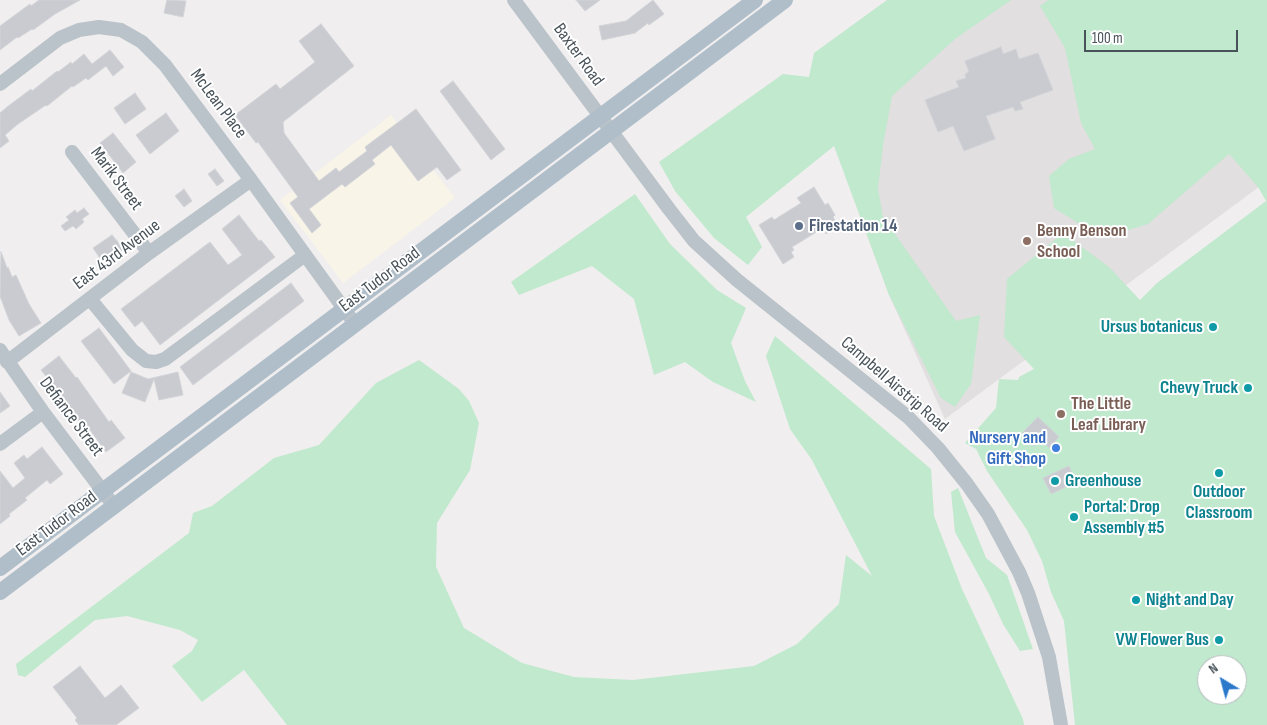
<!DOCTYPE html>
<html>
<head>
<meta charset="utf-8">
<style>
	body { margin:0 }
	#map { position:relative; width:1267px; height:725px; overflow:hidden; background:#f0eeee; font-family:"Sofia Sans Condensed",sans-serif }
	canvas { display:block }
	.north { position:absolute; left:1197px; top:655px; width:50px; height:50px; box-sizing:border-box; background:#fff; border:1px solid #b6babd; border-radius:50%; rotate:323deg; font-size:14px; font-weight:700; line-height:20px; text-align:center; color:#485259 }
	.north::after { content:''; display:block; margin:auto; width:18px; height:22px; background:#2c79cb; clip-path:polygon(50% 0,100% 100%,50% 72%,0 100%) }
	.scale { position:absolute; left:1084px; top:30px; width:154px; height:22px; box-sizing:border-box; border:2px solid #485259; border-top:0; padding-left:6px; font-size:15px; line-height:18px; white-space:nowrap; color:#485259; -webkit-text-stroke:4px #fff; paint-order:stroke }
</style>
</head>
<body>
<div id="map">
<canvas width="1267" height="725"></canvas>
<div class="north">N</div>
<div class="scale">100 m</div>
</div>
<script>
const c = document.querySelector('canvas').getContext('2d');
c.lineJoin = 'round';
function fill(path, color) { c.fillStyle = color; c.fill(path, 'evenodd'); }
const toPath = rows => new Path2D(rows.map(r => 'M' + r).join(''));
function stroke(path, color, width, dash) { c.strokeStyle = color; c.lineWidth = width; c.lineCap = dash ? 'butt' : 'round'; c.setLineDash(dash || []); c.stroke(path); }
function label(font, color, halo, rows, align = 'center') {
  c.font = font + ' "Sofia Sans Condensed",sans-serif'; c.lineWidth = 4; c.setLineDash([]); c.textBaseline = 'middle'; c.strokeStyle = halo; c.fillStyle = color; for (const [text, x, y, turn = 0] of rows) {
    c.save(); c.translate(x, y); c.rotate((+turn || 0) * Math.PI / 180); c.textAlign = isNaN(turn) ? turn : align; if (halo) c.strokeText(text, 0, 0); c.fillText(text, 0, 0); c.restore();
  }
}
fill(toPath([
	[391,115,455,198,343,283,280,200]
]), '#f9f4e8');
fill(toPath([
	[909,0,1267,0,1267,181,945,419,889,295,809,75]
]), '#e1dfdf');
fill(toPath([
	[887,0,1011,0,955,39,892,96,883,145,878,189,883,217,956,321,980,315,971,384,955,407,941,398,889,295,834,146,746,217,762,247,748,265,714,238,675,191,659,162,783,74,809,77,814,53],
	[1048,0,1267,0,1267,725,1075,725,1064,621,1051,592,1042,561,1027,530,987,471,976,449,965,443,996,408,999,379,1018,380,1019,377,1034,369,1004,337,1007,279,1063,233,1109,267,1140,300,1157,283,1266,201,1258,187,1229,154,1148,224,1102,238,1054,208,1049,176,1069,159,1095,149,1081,123,1065,48,1040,6],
	[1207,665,1237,665,1237,695,1207,695],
	[635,194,670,244,717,290,746,308,731,343,745,381,756,402,713,382,685,362,654,375,634,299,592,266,519,295,511,282],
	[775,336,931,469,934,516,962,589,1023,719,1024,725,287,725,244,670,202,702,172,666,192,651,198,640,180,630,127,616,95,620,25,677,18,675,16,664,189,533,193,513,212,506,274,458,319,445,376,383,419,360,459,389,469,401,479,423,470,470,437,523,436,567,464,628,522,663,574,677,633,680,754,666,797,644,839,604,846,555,872,576,812,460,790,429,766,356],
	[958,488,986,558,1007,575,1033,649,1020,651,1003,624,989,594,955,532,951,492]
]), '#c0e9ce');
const building = toPath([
	[39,0,80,0,55,14,33,30,32,29,18,38,17,37,0,50,0,26,30,4,31,6,39,0],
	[167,0,186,1,183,17,164,13,167,0],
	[576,0,600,0,585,11,576,0],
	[653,0,664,14,649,25,648,23,635,33,602,40,599,26,626,21,653,0],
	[321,24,354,66,283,122,284,133,319,181,336,168,339,172,367,151,365,147,416,109,461,170,447,180,437,167,418,181,391,145,372,160,375,164,345,187,342,184,309,209,321,225,312,233,290,203,298,197,258,142,256,143,235,115,276,84,280,89,315,62,299,41,321,24],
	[1001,47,1003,54,1016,49,1019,59,1038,53,1053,90,1020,102,1023,109,1015,111,1013,107,986,116,995,139,964,151,953,126,938,132,925,100,959,87,956,81,966,78,965,74,969,72,965,61,1001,47],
	[110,50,124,67,113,76,106,66,88,80,86,78,73,87,72,86,47,106,46,105,18,124,5,135,9,141,0,148,0,113,7,107,31,89,32,91,57,71,58,72,71,62,72,64,84,54,92,64,110,50],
	[453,81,505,149,491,160,440,91,453,81],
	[135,93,146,109,125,124,114,108,135,93],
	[166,113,179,131,150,154,136,135,166,113],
	[113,133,136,162,123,173,100,143,113,133],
	[215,169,224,181,217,186,208,174,215,169],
	[814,187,825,205,828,203,835,215,833,217,838,226,826,234,823,228,792,247,794,250,791,252,794,257,783,264,759,225,772,217,774,220,801,203,797,198,814,187],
	[184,189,192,201,184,207,175,196,184,189],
	[84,208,89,214,82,219,84,222,76,229,73,226,65,231,61,226,69,220,66,217,75,210,77,213,84,208],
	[239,215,259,241,261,240,275,257,160,345,142,321,135,327,121,309,210,242,228,265,242,255,222,229,239,215],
	[112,235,124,249,104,264,93,248,112,235],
	[1,252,7,268,8,267,12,277,16,275,29,304,41,323,19,336,9,320,0,296,1,252],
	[291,283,304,301,193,385,180,367,291,283],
	[99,328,131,371,114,384,81,341,99,328],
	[59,356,76,378,77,377,109,422,111,420,125,438,106,452,90,430,87,432,73,414,75,413,41,370,59,356],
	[131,372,148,379,178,372,183,395,159,400,154,379,145,402,122,393,131,372],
	[0,392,10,406,0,413,0,392],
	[1038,417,1059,437,1055,441,1062,448,1056,454,1041,440,1034,446,1021,434,1038,417],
	[42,447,63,474,50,484,47,480,25,498,27,500,9,514,10,516,0,524,0,471,13,488,25,478,14,463,24,455,27,459,42,447],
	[1020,453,1029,461,1022,468,1013,459,1020,453],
	[1069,466,1075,480,1066,484,1068,486,1051,494,1043,478,1069,466],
	[80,666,105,698,121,685,139,708,116,725,79,725,75,720,77,718,53,687,80,666]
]);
fill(building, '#c9cbd0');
stroke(building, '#d2d4d8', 1);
stroke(toPath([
	[514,0,669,209,694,241,737,280,908,417,938,448,967,484,988,514,1019,572,1028,593,1049,657,1061,725],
	[0,84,60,38,79,30,99,27,121,30,142,42,165,65,251,180,355,324],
	[72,152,149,253],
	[90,299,132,350,146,361,156,362,165,359,207,328,305,255],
	[0,350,43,412,114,506],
	[7,362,149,253,251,180],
	[0,444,43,412]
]), '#bac3c9', 14);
stroke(toPath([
	[0,568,755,0],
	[0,592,785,0]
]), '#b0beca', 16);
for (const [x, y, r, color] of [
	[799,226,5,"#5c6f8a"],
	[1027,241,5,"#8d6e63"],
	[1213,327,5,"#0f9aa8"],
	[1248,388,5,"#0f9aa8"],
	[1061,414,5,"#8d6e63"],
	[1056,448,5,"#3f7fe0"],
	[1219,473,5,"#0f9aa8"],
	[1055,481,5,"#0f9aa8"],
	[1074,517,5,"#0f9aa8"],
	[1136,600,5,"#0f9aa8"],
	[1219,640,5,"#0f9aa8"]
]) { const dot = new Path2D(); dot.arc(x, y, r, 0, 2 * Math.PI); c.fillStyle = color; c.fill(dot); stroke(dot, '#fff', 2); }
label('18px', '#485259', '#fff', [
	["Baxter Road",578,55,54],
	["McLean Place",218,104,53],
	["Marik Street",116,179,53],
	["East 43rd Avenue",117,255,-37],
	["East Tudor Road",380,280,-37],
	["Campbell Airstrip Road",894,385,41],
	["Defiance Street",71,417,53],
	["East Tudor Road",57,524,-37]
]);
label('bold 18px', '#4e5e75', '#fff', [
	["Firestation 14",809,226]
], 'left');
label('bold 18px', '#785e54', '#fff', [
	["Benny Benson",1037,231],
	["School",1037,252],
	["The Little",1071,404],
	["Leaf Library",1071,425]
], 'left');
label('bold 18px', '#0d838f', '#fff', [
	["Ursus botanicus",1203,327],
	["Chevy Truck",1238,388],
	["Greenhouse",1065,481,"left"],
	["Outdoor",1219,492,"center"],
	["Classroom",1219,513,"center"],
	["Portal: Drop",1084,507,"left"],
	["Assembly #5",1084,528,"left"],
	["Night and Day",1146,600,"left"],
	["VW Flower Bus",1209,640]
], 'right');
label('bold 18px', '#366cbe', '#fff', [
	["Nursery and",1046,438],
	["Gift Shop",1046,459]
], 'right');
</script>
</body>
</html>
